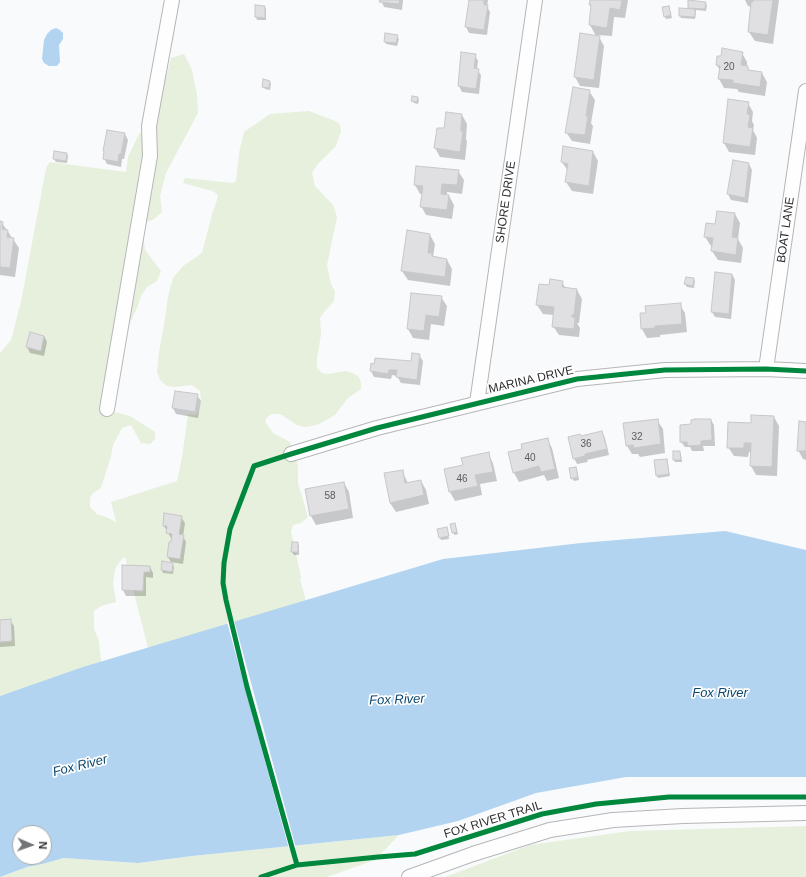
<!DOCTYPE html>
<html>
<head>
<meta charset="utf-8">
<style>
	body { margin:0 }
	#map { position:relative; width:806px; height:877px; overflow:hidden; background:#f9fafc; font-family:Helvetica,sans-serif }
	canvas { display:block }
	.north { position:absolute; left:12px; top:825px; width:40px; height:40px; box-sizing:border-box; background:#fff; border:1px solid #ababac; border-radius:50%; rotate:92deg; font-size:11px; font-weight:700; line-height:16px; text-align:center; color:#2d2d2f }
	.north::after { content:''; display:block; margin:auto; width:14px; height:18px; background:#747577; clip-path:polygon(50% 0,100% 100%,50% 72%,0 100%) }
</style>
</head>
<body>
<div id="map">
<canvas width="806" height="877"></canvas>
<div class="north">N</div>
</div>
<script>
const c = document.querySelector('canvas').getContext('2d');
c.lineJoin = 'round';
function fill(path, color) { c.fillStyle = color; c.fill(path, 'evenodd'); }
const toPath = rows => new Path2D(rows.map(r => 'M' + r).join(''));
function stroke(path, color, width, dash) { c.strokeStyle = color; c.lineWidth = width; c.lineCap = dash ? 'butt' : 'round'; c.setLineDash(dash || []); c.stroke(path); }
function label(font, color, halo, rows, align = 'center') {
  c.font = font + ' Helvetica,sans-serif'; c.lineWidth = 3.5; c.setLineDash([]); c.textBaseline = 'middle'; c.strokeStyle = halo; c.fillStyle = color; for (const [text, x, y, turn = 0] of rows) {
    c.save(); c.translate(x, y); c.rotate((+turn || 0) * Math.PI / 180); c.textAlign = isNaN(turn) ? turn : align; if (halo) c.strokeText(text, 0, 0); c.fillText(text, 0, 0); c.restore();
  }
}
fill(toPath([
	[184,54,192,70,197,95,198,113,166,173,160,196,162,212,154,219,147,222,143,234,145,250,161,271,157,281,147,287,141,296,137,308,128,327,103,409,130,416,155,432,155,439,150,444,141,443,131,425,122,428,113,445,111,456,101,488,93,493,90,498,90,507,97,514,106,517,116,522,111,502,177,481,182,458,188,414,195,415,199,411,201,401,200,391,192,385,174,387,167,386,160,380,157,372,159,352,164,325,168,297,173,278,183,266,202,253,212,214,217,200,218,195,213,191,183,183,185,178,233,183,236,181,239,153,244,132,270,114,309,111,335,121,340,125,341,131,336,146,317,165,312,173,315,186,333,205,337,217,327,265,331,284,335,291,334,301,325,311,320,318,321,334,317,359,317,368,322,373,329,374,345,371,353,373,359,377,361,383,361,389,347,399,335,415,317,425,305,427,297,425,282,415,277,414,272,414,267,417,265,422,273,433,290,442,298,466,298,483,308,517,301,523,293,525,291,531,301,577,300,579,306,601,148,648,125,557,121,560,115,569,113,583,116,602,101,606,94,611,94,629,99,641,101,662,0,696,0,353,11,340,21,302,45,174,47,166,50,162,126,172,128,157,139,134,155,120,171,58],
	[806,826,806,877,445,877,530,845,630,831],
	[399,835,375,860,327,877,0,877,27,867,42,864,64,858,138,863,192,856]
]), '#e6f0dc');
fill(toPath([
	[56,28,60,30,63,33,63,39,59,45,60,62,57,66,49,66,44,63,42,59,44,40,47,34,51,30],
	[725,531,806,550,806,777,626,777,536,793,458,821,399,835,192,856,138,863,64,858,42,864,27,867,0,877,0,696,83,667,443,559,581,543],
	[20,833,44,833,44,857,20,857]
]), '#b2d4f0');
fill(toPath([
	[234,620,296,848,289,849,227,622]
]), '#f9fafc');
fill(toPath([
	[381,0,403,0,402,10,384,7],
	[470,0,488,0,487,6,490,12,487,35,469,33,466,27],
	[591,0,628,0,625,18,614,17,612,36,598,35,604,46,599,88,580,86,575,77,596,36,590,25,592,8,590,4],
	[745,0,779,0,773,44,755,41,749,32,752,7,748,6],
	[705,3,707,5,706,11,696,10,695,19,681,18,680,16,690,9,689,7],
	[264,7,266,9,266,20,257,20,256,17],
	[669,7,672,18,666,19,665,16],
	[397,36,399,39,397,46,386,44,385,41],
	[742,53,747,62,747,66,750,72,762,73,767,82,765,96,739,92,737,89,724,88,719,79,720,71,717,65],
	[475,55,478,61,477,69,481,75,479,94,462,92,459,86],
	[270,82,271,84,270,90,265,89,263,86],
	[589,91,595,100,591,123,593,126,590,144,572,141,566,132],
	[418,98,419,100,418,104,414,103,412,101],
	[748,103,753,112,752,121,754,125,753,130,757,138,755,155,729,152,724,143],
	[462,115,467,124,466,139,467,141,465,160,440,157,435,148,444,130],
	[125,134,128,140,124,159,122,159,121,167,107,164,104,158,105,152,104,151],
	[564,148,593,152,598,161,593,194,572,191,566,182,568,171,562,162],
	[55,152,67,154,68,156,67,163,56,162,54,159],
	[734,161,749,164,752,170,748,203,731,200,728,194],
	[458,171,464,180,462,194,447,192,447,195,449,196,454,205,452,219,426,215,421,206,423,194,420,194,415,185],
	[735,214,740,223,738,239,743,248,741,263,718,260,712,251,713,246,711,246,705,237,716,225],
	[0,222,2,223,19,248,15,277,0,275],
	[430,235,435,244,433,257,447,260,452,269,450,286,408,280,402,271],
	[732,274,735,280,731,319,715,317,712,312],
	[693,279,695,281,694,288,687,287,685,284],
	[562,282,566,289,577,290,582,299,579,323,577,323,580,328,579,337,559,335,553,326,554,315,543,314,537,305,550,286],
	[441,297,447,306,444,326,431,324,429,340,413,338,408,329],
	[680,305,685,313,687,332,660,335,660,337,647,338,642,329,647,313],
	[44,336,47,342,44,356,30,353,27,347],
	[419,355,423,361,420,385,401,383,397,376,392,375,391,379,374,377,371,371,412,362],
	[197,395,201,401,198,418,176,414,173,408],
	[774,417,779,426,777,476,756,475,751,466,751,452,749,452,748,457,734,456,728,447,752,424],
	[657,420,663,429,665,453,640,457,638,454,632,454,627,446],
	[711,420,714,425,715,446,703,446,704,451,692,451,690,447,685,447,681,442,692,425],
	[806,423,806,460,803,459,798,450],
	[602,432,605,438,609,455,587,460,588,462,577,464,574,458,581,437],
	[547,439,552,448,559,478,547,481,544,475,519,482,514,473,523,450],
	[680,452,681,455,682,462,675,462,674,459],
	[488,454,493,463,497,481,480,484,482,495,455,501,450,492,464,466],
	[667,460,670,476,658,478,657,475],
	[577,470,579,480,574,481,572,478],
	[402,471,408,483,421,481,426,490,429,504,396,512,390,503,385,474],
	[344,483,349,492,353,518,316,525,311,516],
	[181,517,185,523,183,536,186,542,183,564,171,562,174,567,173,574,163,573,162,570,163,563,172,564,168,557,173,539,171,538,164,526],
	[455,524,458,534,455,535,453,533],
	[447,528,449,539,441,540,440,538],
	[293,543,298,543,299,545,299,555,294,555,292,552],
	[150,567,153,573,153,578,146,577,146,596,126,596,123,590],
	[10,620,14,626,15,646,0,647,0,621]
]), '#0003');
const building = toPath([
	[380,0,400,0,399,4,379,2,380,0],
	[469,0,484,0,484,5,488,5,484,30,465,27,469,0],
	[590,0,622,0,620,10,610,8,607,28,589,25,591,5,589,5,590,0],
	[688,0,706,2,705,9,688,8,688,0],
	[753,0,773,0,768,35,748,32,751,2,753,2,753,0],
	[255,5,265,6,265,18,255,17,255,5],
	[669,6,671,15,664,17,662,7,669,6],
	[679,8,695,9,695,17,679,16,679,8],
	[385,33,398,35,396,43,384,42,385,33],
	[580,33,600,36,594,80,574,77,580,33],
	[722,48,743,52,741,65,748,66,748,70,762,72,760,87,733,83,733,80,718,79,720,66,716,65,717,56,721,56,722,48],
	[461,52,476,54,474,68,479,69,476,89,458,86,461,52],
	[263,79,270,81,269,88,262,87,263,79],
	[573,87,590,90,586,116,588,116,585,135,565,133,573,87],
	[412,96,418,97,417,102,411,101,412,96],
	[728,99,749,102,747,114,750,115,748,127,753,128,750,147,723,143,728,99],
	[446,112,462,114,461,127,461,131,463,131,460,152,434,148,437,128,444,128,446,112],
	[107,130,125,133,121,154,119,154,118,162,103,159,104,151,103,151,107,130],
	[563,146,593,151,589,186,565,182,568,164,561,162,563,146],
	[54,151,67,153,66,161,53,159,54,151],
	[733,160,749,163,745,198,727,194,733,160],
	[416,166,459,170,457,185,442,184,441,194,449,195,447,210,420,207,423,186,414,185,416,166],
	[717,211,735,213,732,237,738,238,736,255,711,251,713,238,704,237,706,223,715,224,717,211],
	[0,221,3,222,2,229,8,230,7,237,14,238,10,268,0,267,0,221],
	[407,230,430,234,428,253,432,253,432,256,447,259,445,277,401,271,407,230],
	[715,272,732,274,729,314,711,312,715,272],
	[686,277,694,278,693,286,684,284,686,277],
	[550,279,563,281,562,287,577,289,574,315,572,315,572,317,575,318,574,329,552,327,554,307,536,305,539,284,549,285,550,279],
	[411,293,442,296,439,317,426,315,424,331,407,329,411,293],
	[681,303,682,324,655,326,655,328,641,329,640,313,646,313,645,306,681,303],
	[30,332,44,336,41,351,26,347,30,332],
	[412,353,420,354,417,380,396,377,397,370,389,370,388,374,370,371,371,363,374,364,375,358,411,361,412,353],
	[175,391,198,394,195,412,172,408,175,391],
	[751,415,774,416,772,467,750,466,751,443,744,443,744,448,727,448,728,422,751,423,751,415],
	[658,419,661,444,634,448,633,445,626,446,623,423,658,419],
	[695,419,711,419,712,440,701,441,701,445,688,446,687,442,680,442,680,425,691,424,691,420,695,419],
	[799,421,806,422,806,451,797,451,799,421],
	[602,431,607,449,585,454,585,456,573,459,568,437,580,434,581,436,602,431],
	[548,438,555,469,541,472,539,466,513,473,508,452,522,449,521,444,548,438],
	[673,451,680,451,681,460,673,460,673,451],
	[489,452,493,472,475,475,478,486,449,492,444,469,463,465,461,458,489,452],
	[667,459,669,474,656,476,654,460,667,459],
	[576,467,578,477,571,479,569,468,576,467],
	[403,470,405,483,421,480,424,495,390,503,384,473,403,470],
	[344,482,349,509,310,516,305,489,344,482],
	[164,513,182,516,179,534,184,535,180,559,167,557,169,542,171,542,172,534,166,533,167,526,163,526,164,513],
	[455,523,457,532,452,533,450,524,455,523],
	[447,527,449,536,439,538,437,529,447,527],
	[292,542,298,542,298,552,291,552,292,542],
	[162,561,173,563,172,572,161,570,162,561],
	[122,565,150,566,150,572,144,572,143,591,122,590,122,565],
	[11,619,12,641,0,642,0,620,11,619]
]);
fill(building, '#e0e0e2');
stroke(building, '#c8c7c9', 1);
const minor = toPath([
	[766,369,806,91],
	[477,403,535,0],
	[107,409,150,156,149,126,172,0],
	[291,454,377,428,577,379,665,370,766,369,806,371],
	[409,877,473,854,550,830,613,820,683,816,806,813]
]);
stroke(minor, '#b6b6b8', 16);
stroke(minor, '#fefeff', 14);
stroke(toPath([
	[297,865,247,687,226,600,223,583,224,563,230,529,254,466,291,454,377,428,577,379,665,370,766,369,806,371],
	[261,877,297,865,378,857,415,854,542,814,596,804,669,797,806,797]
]), '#00873e', 5);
label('10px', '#5b5b5d', null, [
	["20",729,67],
	["32",637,437],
	["36",586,444],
	["40",530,458],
	["46",462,479],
	["58",330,496]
]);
label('12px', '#2d2d2f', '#fff', [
	["SHORE DRIVE",506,202,-82],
	["BOAT LANE",786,230,-82],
	["MARINA DRIVE",531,380,-13],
	["FOX RIVER TRAIL",493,820,-17]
]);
label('italic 13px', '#0b476c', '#fff', [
	["Fox River",720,693],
	["Fox River",397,700,-2],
	["Fox River",80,766,-14]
]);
</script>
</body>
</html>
